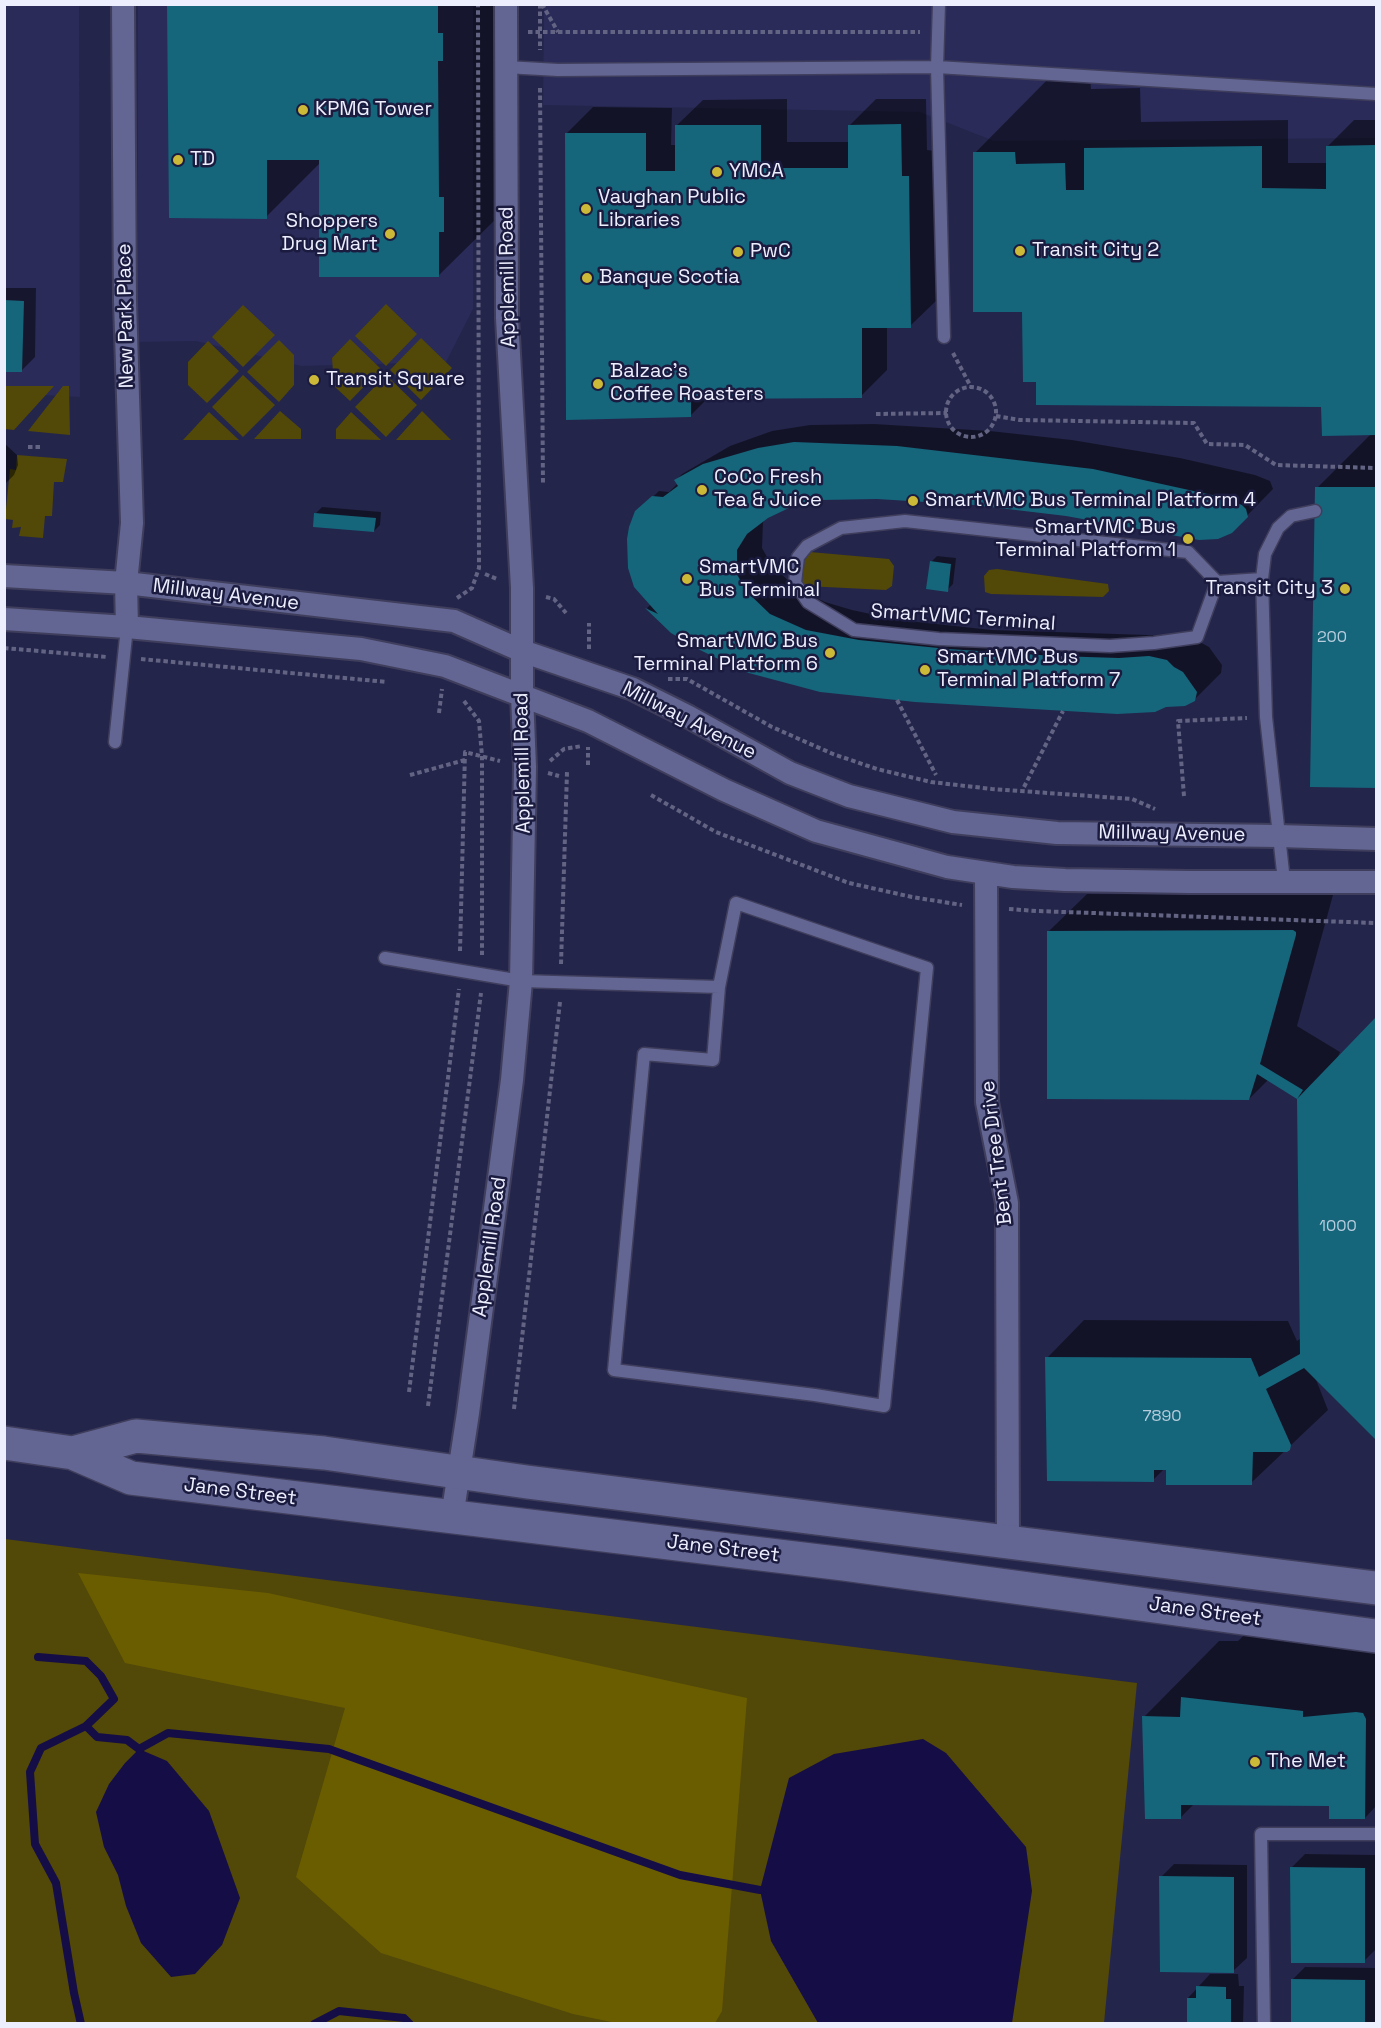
<!DOCTYPE html>
<html>
<head>
<meta charset="utf-8">
<style>
	body { margin:0 }
	#map { position:relative; width:1381px; height:2028px; overflow:hidden; background:#24254b; font-family:"Space Grotesk",sans-serif }
	canvas { display:block }
	.frame { position:absolute; inset:0; border:6px solid #edeefe; pointer-events:none }
</style>
</head>
<body>
<div id="map">
<canvas width="1381" height="2028"></canvas>
<div class="frame"></div>
</div>
<script>
const c = document.querySelector('canvas').getContext('2d');
c.lineJoin = 'round';
function fill(path, color) { c.fillStyle = color; c.fill(path, 'evenodd'); }
const toPath = rows => new Path2D(rows.map(r => 'M' + r).join(''));
function stroke(path, color, width, dash) { c.strokeStyle = color; c.lineWidth = width; c.lineCap = dash ? 'butt' : 'round'; c.setLineDash(dash || []); c.stroke(path); }
function label(font, color, halo, rows, align = 'center') {
  c.font = font + ' "Space Grotesk",sans-serif'; c.lineWidth = 5; c.setLineDash([]); c.textBaseline = 'middle'; c.strokeStyle = halo; c.fillStyle = color; for (const [text, x, y, turn = 0] of rows) {
    c.save(); c.translate(x, y); c.rotate((+turn || 0) * Math.PI / 180); c.textAlign = isNaN(turn) ? turn : align; if (halo) c.strokeText(text, 0, 0); c.fillText(text, 0, 0); c.restore();
  }
}
fill(toPath([
	[5,5,79,5,80,397,5,393],
	[138,5,473,5,473,309,446,362,301,366,196,341,138,342],
	[544,5,1376,5,1376,138,994,141,920,112,543,105]
]), '#2a2b58');
fill(toPath([
	[386,304,417,334,386,366,355,336],
	[243,305,275,335,243,367,212,337],
	[421,338,452,368,421,400,390,370],
	[350,339,381,369,350,401,334,386,332,358],
	[279,340,294,355,294,385,279,402,247,372],
	[208,341,239,371,207,403,188,385,188,362],
	[243,375,275,405,243,437,212,407],
	[386,375,417,405,386,437,355,407],
	[4,386,54,386,14,430,5,429],
	[63,386,69,386,70,435,28,431],
	[280,411,301,429,301,439,254,439],
	[422,411,451,440,396,440],
	[209,412,239,440,183,440],
	[351,412,381,440,336,439,336,429],
	[17,455,67,459,63,482,54,482,52,516,45,516,43,538,19,536,21,527,12,528,13,520,5,519,10,469,16,470],
	[810,552,889,559,894,566,892,586,886,590,805,586,800,581,804,557],
	[997,569,1108,584,1109,591,1103,597,991,594,985,592,984,576,989,570],
	[5,1539,1137,1683,1104,2023,5,2024]
]), '#524808');
fill(toPath([
	[78,1573,268,1593,747,1698,722,2011,715,2023,616,2023,573,2014,381,1953,296,1877,345,1708,125,1663]
]), '#6a5d00');
fill(toPath([
	[923,1739,946,1753,1026,1847,1032,1891,1012,2023,818,2023,771,1941,760,1890,789,1778,834,1754],
	[139,1749,167,1761,209,1811,240,1898,222,1945,195,1974,171,1977,141,1943,126,1906,118,1875,104,1847,96,1812,109,1784,125,1763]
]), '#150d46');
fill(toPath([
	[169,4,501,4,502,213,438,276,320,163,266,217],
	[1050,77,1090,77,1091,89,1140,88,1141,122,1288,120,1288,163,1328,163,1328,146,1354,120,1376,120,1376,787,1312,786,1317,488,1371,434,1323,406,1038,380,1023,310,975,153],
	[787,99,787,142,850,142,850,125,876,99,926,99,927,150,935,151,937,300,910,326,887,327,887,370,861,396,708,398,690,416,567,133,593,107,672,108,671,145,677,145,676,126,703,100],
	[4,288,36,288,35,357,22,370,4,370],
	[874,424,990,431,1072,440,1180,458,1255,475,1270,481,1273,489,1231,532,975,504,877,497,821,498,790,505,764,520,763,523,762,548,771,564,796,588,825,602,852,610,899,620,992,630,1180,636,1196,640,1209,647,1222,665,1221,673,1194,700,660,622,647,608,652,603,637,512,659,491,669,492,678,483,676,480,682,474,730,446,772,431,810,425],
	[4,443,17,455,18,465,14,475,4,485],
	[322,507,381,512,380,525,374,531,316,513],
	[937,556,956,558,953,584,947,590,931,562],
	[1087,894,1333,895,1297,1026,1340,1052,1336,1062,1376,1019,1376,1438,1315,1377,1328,1410,1251,1483,1168,1468,1165,1468,1153,1480,1047,1358,1084,1320,1288,1321,1297,1341,1301,1338,1299,1098,1268,1080,1249,1099,1049,931],
	[1258,1622,1376,1636,1376,1806,1365,1818,1330,1804,1195,1803,1180,1818,1144,1717,1219,1641,1238,1641],
	[1305,1854,1376,1855,1376,1949,1364,1961,1291,1868],
	[1174,1864,1247,1865,1247,1958,1233,1971,1161,1877],
	[1305,1967,1376,1968,1376,2024,1292,2024,1292,1980],
	[1210,1974,1238,1974,1239,1986,1244,1986,1243,2024,1188,2024,1188,1998]
]), '#0007');
stroke(toPath([
	[38,1657,86,1661,101,1676,114,1699,86,1726,41,1748,30,1772,35,1844,56,1883,74,1993,81,2024],
	[86,1726,97,1737,127,1740,139,1749,168,1733,329,1749,680,1875,760,1890],
	[314,2024,339,2011,404,2018,410,2024]
]), '#150d46', 8);
fill(toPath([
	[167,4,438,4,438,33,443,33,443,61,438,61,439,197,444,197,444,232,439,232,439,277,319,277,319,160,267,160,267,219,169,218],
	[901,124,902,176,909,176,911,328,862,328,862,398,691,399,691,417,566,420,565,133,646,133,646,171,675,171,675,125,761,125,761,168,848,168,848,125],
	[1376,145,1376,435,1322,436,1321,407,1036,405,1036,382,1023,382,1022,312,973,312,973,152,1015,152,1016,164,1065,163,1066,190,1084,190,1084,148,1262,146,1262,188,1326,189,1326,146],
	[4,300,24,301,22,372,4,372],
	[794,442,897,446,1093,469,1221,497,1242,505,1246,509,1248,517,1232,533,1218,539,1199,540,1066,516,974,505,877,499,821,500,791,507,768,518,747,534,737,550,737,574,745,590,770,614,806,630,859,640,948,649,1055,656,1119,658,1149,656,1167,660,1174,667,1183,672,1197,692,1195,701,1185,706,1166,707,1155,712,1117,714,915,702,820,692,745,672,700,650,671,633,645,608,658,614,634,587,628,568,627,539,629,527,635,511,652,496,663,497,678,486,674,480,703,464,758,448],
	[1315,487,1376,487,1376,788,1310,787],
	[314,513,376,518,374,532,313,527],
	[930,561,951,564,948,592,926,589],
	[1293,930,1296,932,1296,935,1260,1064,1303,1090,1297,1099,1257,1074,1249,1100,1047,1099,1047,931],
	[1376,1017,1376,1440,1304,1368,1266,1389,1291,1445,1290,1450,1287,1452,1253,1452,1252,1485,1166,1485,1166,1470,1154,1470,1154,1482,1047,1481,1045,1357,1251,1358,1259,1377,1300,1354,1297,1099],
	[1181,1697,1303,1711,1303,1717,1356,1712,1363,1713,1366,1719,1365,1819,1329,1819,1329,1806,1181,1805,1181,1819,1145,1819,1142,1716,1180,1717],
	[1290,1867,1365,1868,1365,1963,1291,1963],
	[1159,1876,1234,1877,1234,1973,1160,1972],
	[1291,1979,1365,1980,1365,2024,1291,2024],
	[1196,1986,1226,1987,1226,1999,1231,1999,1231,2024,1187,2024,1187,1998,1196,1998]
]), '#15667b');
const lane = toPath([
	[939,4,937,67,944,337],
	[506,67,558,70,937,67,1376,94],
	[905,521,1188,552,1217,582,1197,637,1154,643,1110,646,939,639,854,630,808,602,795,583,798,557,807,546,841,528,905,521],
	[1262,579,1265,554,1278,528,1291,516,1315,511],
	[1217,582,1262,579,1266,717,1284,881],
	[115,742,127,627],
	[736,903,927,968,884,1406,815,1395,614,1370,644,1054,713,1060,719,987,736,903],
	[385,958,521,981,719,987],
	[1264,2024,1261,1834,1376,1834]
]);
const street = toPath([
	[123,4,125,302,132,523,126,583,127,627],
	[4,576,126,583,454,621,522,651,633,689,689,717,790,773,849,796,953,822,1057,833,1279,836,1376,839],
	[4,619,127,627,361,649,445,666,588,721,724,790,816,831,947,867,1013,877,1065,880,1190,882,1376,882],
	[986,873,987,1102,1007,1203,1008,1542],
	[452,1517,468,1413,512,1080,521,981,525,767,522,695,522,588,507,318,506,4]
]);
const secondary = toPath([
	[4,1443,73,1453,131,1478,844,1564,1376,1636],
	[73,1453,136,1436,324,1453,527,1482,1376,1588]
]);
stroke(lane, '#403e5d', 15);
stroke(street, '#403e5d', 26);
stroke(secondary, '#403e5d', 36);
stroke(toPath([
	[540,4,540,50],
	[542,4,558,32],
	[528,32,920,32],
	[540,88,543,485],
	[953,353,971,387],
	'946 412a25 25 0 1 1 50 0a25 25 0 1 1-50 0Z',
	[876,414,947,413],
	[996,416,1020,420,1194,423,1207,444,1245,445,1276,465,1376,468],
	[28,447,43,447],
	[485,574,497,579],
	[546,597,554,599,566,613],
	[457,598,472,588,479,568,478,4],
	[4,648,107,657],
	[589,649,589,623],
	[141,659,387,682],
	[668,679,687,679,772,727,833,754,877,769,931,782,992,789,1132,799,1155,809],
	[897,700,936,775],
	[464,701,479,721,482,756,482,955],
	[439,713,442,689],
	[550,761,564,749,582,746],
	[588,765,588,747],
	[548,773,559,776],
	[410,775,465,760],
	[1024,787,1063,711],
	[651,795,716,832,849,883,912,897,962,905],
	[1184,796,1178,721,1247,718],
	[1009,909,1036,911,1376,923],
	[460,951,465,752,500,761],
	[561,964,567,772],
	[409,1392,459,989],
	[428,1406,481,993],
	[514,1409,560,1002]
]), '#636483', 4, [4.5, 3]);
stroke(lane, '#636692', 12);
stroke(street, '#636692', 22);
stroke(secondary, '#636692', 33);
for (const [x, y, r, color] of [
	[303,110,6,"#ccb938"],
	[178,160,6,"#ccb938"],
	[717,172,6,"#ccb938"],
	[586,209,6,"#ccb938"],
	[390,234,6,"#ccb938"],
	[1020,251,6,"#ccb938"],
	[738,252,6,"#ccb938"],
	[587,278,6,"#ccb938"],
	[314,380,6,"#ccb938"],
	[598,384,6,"#ccb938"],
	[702,490,6,"#ccb938"],
	[913,501,6,"#ccb938"],
	[1188,539,6,"#ccb938"],
	[687,579,6,"#ccb938"],
	[1345,589,6,"#ccb938"],
	[830,653,6,"#ccb938"],
	[925,670,6,"#ccb938"],
	[1255,1762,6,"#ccb938"]
]) { const dot = new Path2D(); dot.arc(x, y, r, 0, 2 * Math.PI); c.fillStyle = color; c.fill(dot); stroke(dot, '#1b1b40', 2); }
label('16px', '#b7ccdd', null, [
	["200",1332,638],
	["1000",1338,1227],
	["7890",1162,1417]
]);
label('20px', '#edeefe', '#1b1b40', [
	["KPMG Tower",315,110],
	["TD",190,160],
	["YMCA",729,172],
	["Vaughan Public",598,198],
	["Libraries",598,221],
	["Shoppers",378,222,"right"],
	["Drug Mart",378,245,"right"],
	["Transit City 2",1032,251],
	["PwC",750,252],
	["Banque Scotia",599,278],
	["Balzac’s",610,372],
	["Coffee Roasters",610,395],
	["Transit Square",326,380],
	["CoCo Fresh",714,478],
	["Tea & Juice",714,501],
	["SmartVMC Bus Terminal Platform 4",925,501],
	["SmartVMC Bus",1176,528,"right"],
	["Terminal Platform 1",1176,551,"right"],
	["SmartVMC",699,568],
	["Bus Terminal",699,591],
	["Transit City 3",1333,589,"right"],
	["SmartVMC Bus",818,642,"right"],
	["Terminal Platform 6",818,665,"right"],
	["SmartVMC Bus",937,658],
	["Terminal Platform 7",937,681],
	["The Met",1267,1762]
], 'left');
label('20px', '#edeefe', '#1b1b40', [
	["Applemill Road",508,277,-91],
	["New Park Place",126,316,-91],
	["Millway Avenue",226,595,7],
	["SmartVMC Terminal",963,618,4],
	["Millway Avenue",689,721,27],
	["Applemill Road",523,763,-91],
	["Millway Avenue",1172,834,1],
	["Bent Tree Drive",997,1153,-97],
	["Applemill Road",490,1247,-82],
	["Jane Street",240,1492,7],
	["Jane Street",723,1549,7],
	["Jane Street",1205,1612,8]
]);
</script>
</body>
</html>
